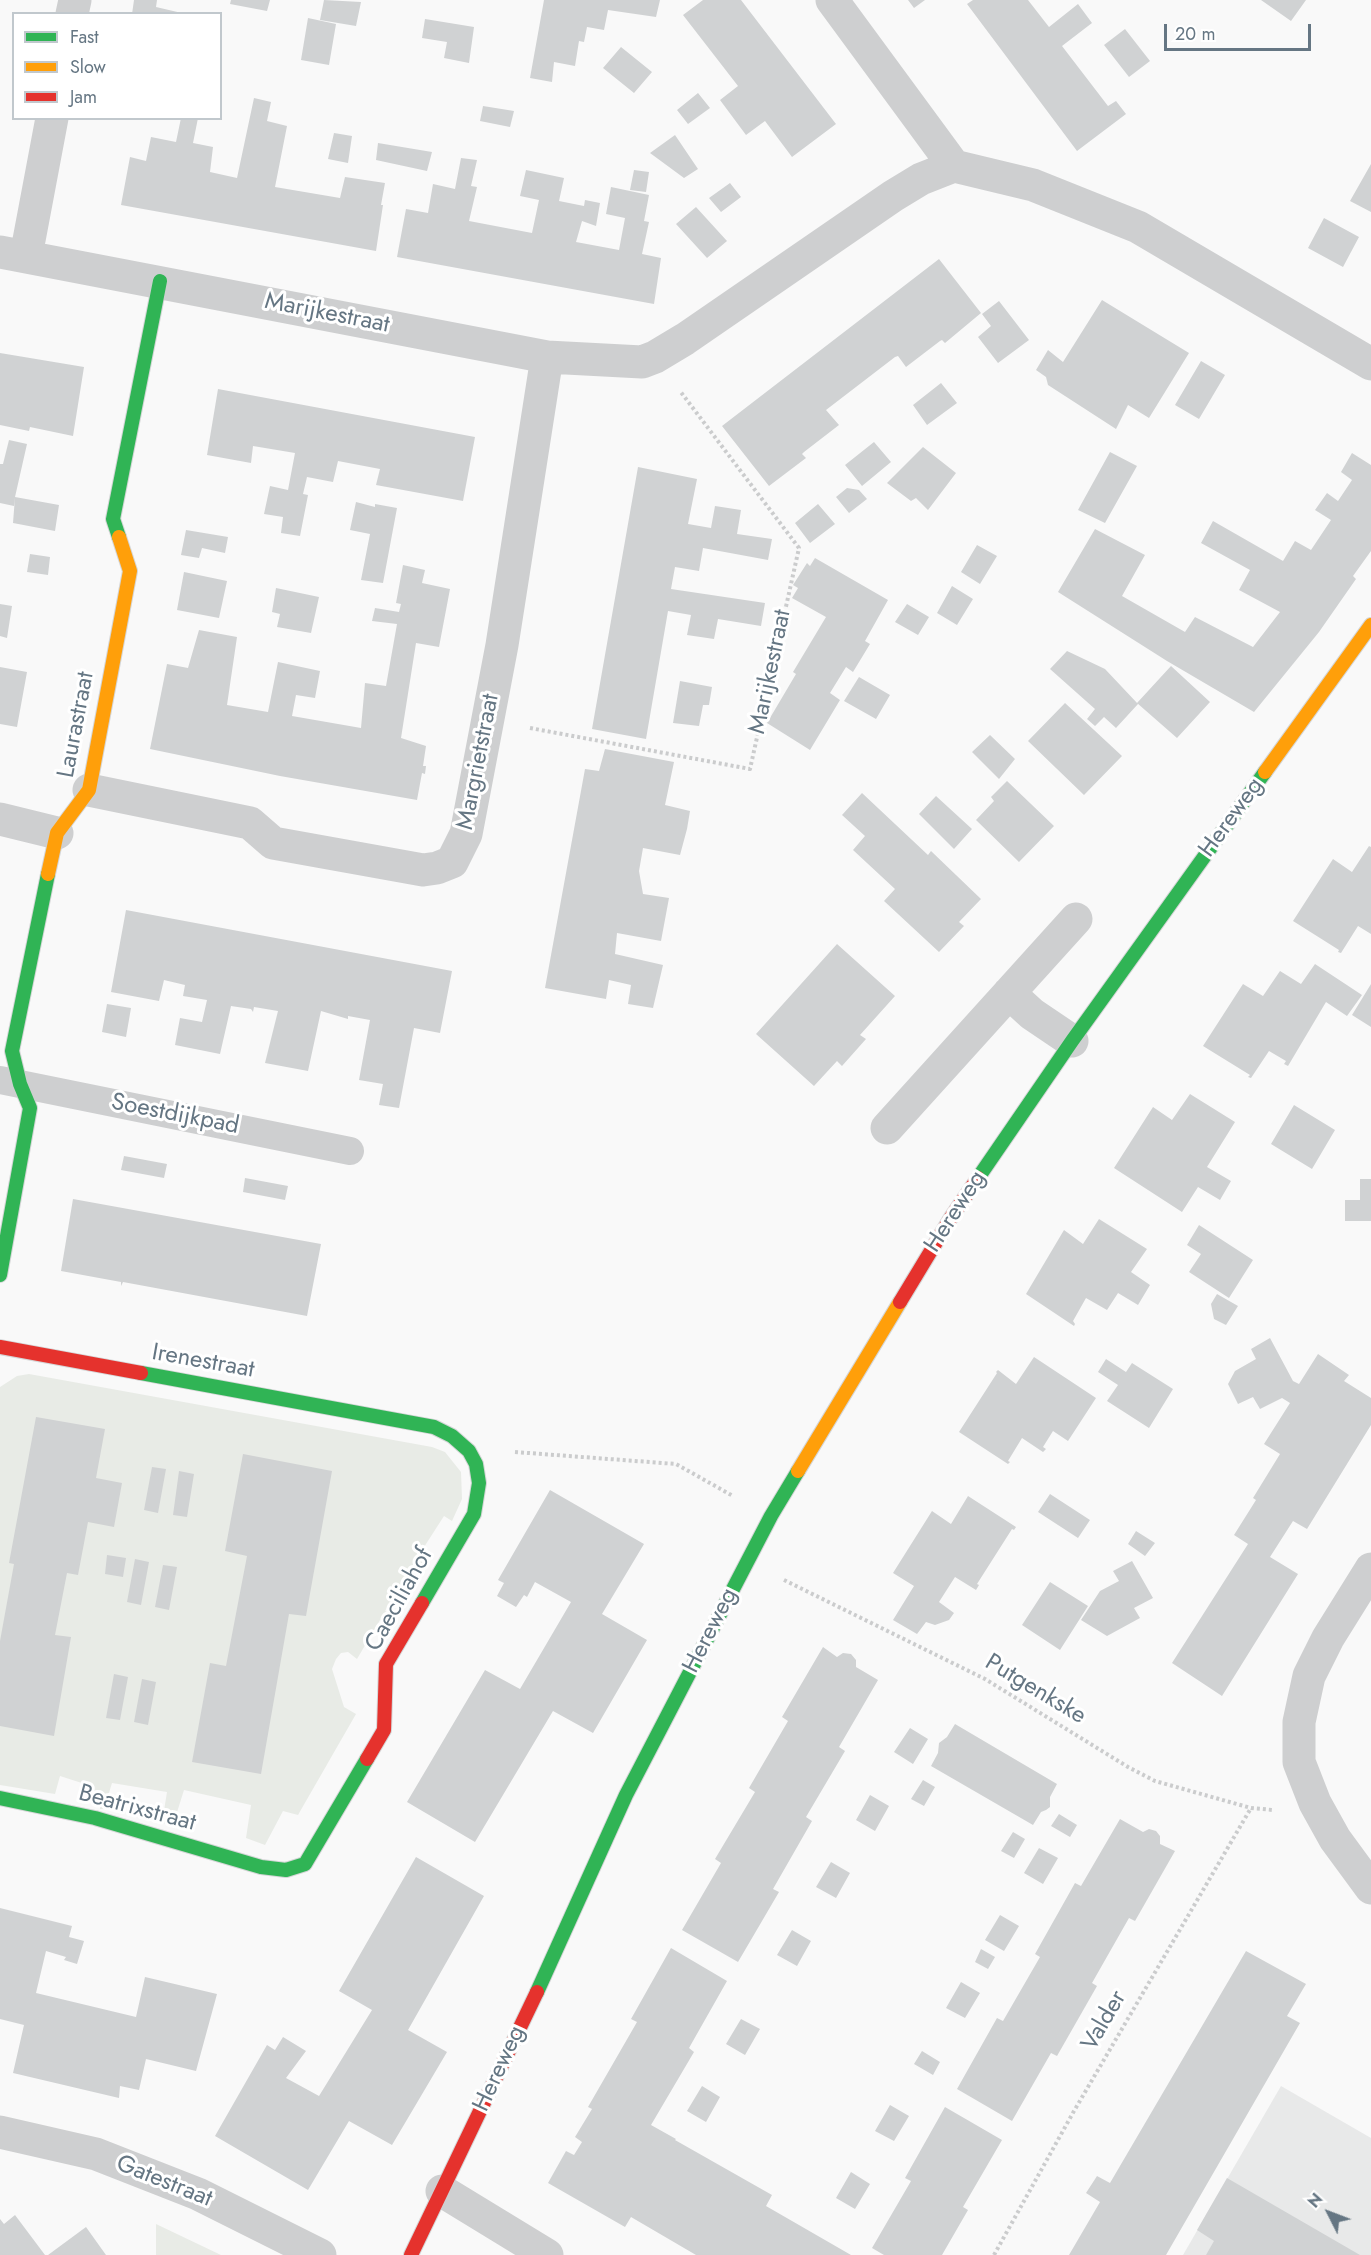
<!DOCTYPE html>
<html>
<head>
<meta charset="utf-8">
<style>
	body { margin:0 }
	#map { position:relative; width:1371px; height:2255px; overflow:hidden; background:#f9f9f9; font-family:Jost,sans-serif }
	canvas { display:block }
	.legend { position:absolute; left:12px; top:12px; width:210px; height:108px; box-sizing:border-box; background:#fff; border:2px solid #c1c8cd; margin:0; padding:8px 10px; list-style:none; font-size:18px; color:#657683 }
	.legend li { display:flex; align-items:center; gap:12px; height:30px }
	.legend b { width:30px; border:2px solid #c1c8cd }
	.north { position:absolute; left:1299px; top:2183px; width:60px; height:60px; -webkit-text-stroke:4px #fff; paint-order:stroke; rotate:312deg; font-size:16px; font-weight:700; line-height:24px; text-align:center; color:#657683 }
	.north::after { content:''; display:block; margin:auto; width:21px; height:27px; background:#657683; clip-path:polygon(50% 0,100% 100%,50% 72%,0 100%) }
	.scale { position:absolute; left:1164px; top:24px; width:147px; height:27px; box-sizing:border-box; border:3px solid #657683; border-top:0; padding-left:8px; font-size:18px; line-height:21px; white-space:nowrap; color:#657683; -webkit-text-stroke:4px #fff; paint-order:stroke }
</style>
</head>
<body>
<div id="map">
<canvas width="1371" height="2255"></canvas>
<ul class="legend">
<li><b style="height:8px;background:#30b455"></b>Fast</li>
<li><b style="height:8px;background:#ff9f0a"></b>Slow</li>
<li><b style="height:8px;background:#e5322d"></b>Jam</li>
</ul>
<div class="north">N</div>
<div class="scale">20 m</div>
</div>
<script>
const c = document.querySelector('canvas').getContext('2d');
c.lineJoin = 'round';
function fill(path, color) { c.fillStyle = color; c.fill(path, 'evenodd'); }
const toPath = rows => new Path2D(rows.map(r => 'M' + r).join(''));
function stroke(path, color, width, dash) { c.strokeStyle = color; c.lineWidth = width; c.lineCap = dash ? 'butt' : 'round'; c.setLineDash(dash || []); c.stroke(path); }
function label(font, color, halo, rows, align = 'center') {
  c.font = font + ' Jost,sans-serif'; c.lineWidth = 6; c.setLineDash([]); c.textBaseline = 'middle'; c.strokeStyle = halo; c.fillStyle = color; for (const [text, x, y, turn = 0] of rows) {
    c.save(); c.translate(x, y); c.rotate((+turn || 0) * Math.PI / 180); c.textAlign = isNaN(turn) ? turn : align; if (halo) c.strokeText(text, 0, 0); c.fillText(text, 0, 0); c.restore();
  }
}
fill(toPath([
	[1281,2086,1371,2138,1371,2255,1183,2255]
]), '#e8e9e9');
fill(toPath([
	[29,1374,432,1447,445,1452,461,1472,462,1499,452,1521,444,1516,417,1558,425,1564,420,1573,411,1568,385,1611,394,1617,387,1626,380,1620,357,1659,348,1652,341,1653,336,1659,332,1669,344,1707,356,1714,298,1815,283,1811,265,1845,246,1838,251,1805,184,1790,173,1825,162,1823,167,1792,112,1783,104,1809,100,1809,100,1802,88,1802,91,1786,60,1776,55,1794,0,1785,0,1387,17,1376],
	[156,2224,221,2255,156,2255]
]), '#e8ebe6');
fill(toPath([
	[134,0,157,0,156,7,186,14,132,14],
	[231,0,270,0,267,11,230,4],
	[324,0,361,2,356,26,320,20],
	[544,0,660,0,656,17,608,10,604,30,587,27,584,42,579,41,575,66,554,62,552,82,530,78],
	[703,0,741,0,836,124,792,157,765,121,746,135,720,100,738,86,683,15],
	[908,0,925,0,914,8],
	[973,0,1028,0,1049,27,1078,4,1092,23,1062,46,1108,106,1116,101,1126,114,1077,151,967,4],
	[1261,0,1306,0,1291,21],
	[308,18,336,24,329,65,301,60],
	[425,19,474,27,469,63,444,58,447,42,422,38],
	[1125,29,1150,61,1129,77,1104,45],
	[621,47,652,72,634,93,603,68],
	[698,93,710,108,688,124,677,110],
	[254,98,271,102,267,121,287,126,275,187,340,198,345,177,385,183,381,205,383,205,376,251,121,205,130,157,146,161,151,137,176,142,181,118,198,118,193,143,213,147,210,172,237,178],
	[483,106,514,111,510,127,480,121],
	[334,133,352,136,348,163,328,159],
	[675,135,698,169,684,178,650,153],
	[378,143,432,152,427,171,376,160],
	[461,158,477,160,471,186,477,187,469,221,532,233,539,200,520,196,526,170,564,178,559,201,584,206,585,200,600,203,596,226,582,221,576,242,619,250,625,218,606,214,611,187,649,195,644,221,649,222,642,254,661,258,654,304,397,257,406,209,428,213,433,184,455,189],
	[1371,164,1371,212,1350,201],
	[634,170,649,172,646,192,630,190],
	[730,183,741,197,721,212,709,198],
	[696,207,727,241,707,258,676,224],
	[1324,218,1359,237,1343,267,1308,248],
	[939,259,981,313,945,343,942,340,940,341,906,367,898,356,895,357,826,410,839,425,804,452,802,454,806,458,769,486,722,426],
	[1102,300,1189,353,1149,418,1128,405,1116,429,1048,385,1046,377,1036,370,1048,350,1063,362],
	[999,301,1029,340,998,363,978,337,991,326,982,314],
	[0,353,84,367,73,436,30,427,29,431,0,425],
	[1201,361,1225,375,1199,419,1175,405],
	[941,383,957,403,927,425,913,405],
	[218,389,475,437,463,501,376,485,380,469,338,461,333,482,307,477,303,494,308,495,300,536,281,533,283,517,264,514,270,486,288,490,295,453,253,446,251,463,207,455],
	[9,440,27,444,15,497,59,505,55,531,13,523,15,497,14,506,0,503,0,464,3,464],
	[874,442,891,462,862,486,845,465],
	[923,447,956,473,928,510,916,498,911,501,887,483],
	[1110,452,1137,466,1105,523,1078,510],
	[1352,453,1371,465,1371,551,1353,576,1356,579,1319,632,1254,712,1167,661,1058,592,1095,529,1145,555,1122,596,1185,632,1195,617,1253,647,1280,612,1239,590,1250,570,1201,543,1213,521,1283,561,1295,541,1311,550,1331,520,1315,510,1327,493,1338,501,1352,480,1341,472],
	[638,467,697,479,688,524,711,528,715,506,741,510,737,534,772,539,768,560,703,548,699,571,675,567,671,589,765,603,761,626,718,619,714,639,687,635,691,615,668,611,646,739,592,729],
	[847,488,859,490,867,499,849,513,836,497],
	[356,502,375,507,375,504,397,508,383,583,361,580,370,534,350,530],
	[818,504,835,524,810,543,795,523],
	[186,530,228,537,225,553,202,548,199,558,181,555],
	[977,545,997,556,980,584,961,572],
	[30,554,50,557,48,575,27,572],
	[815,558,888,600,865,641,870,644,853,672,846,667,830,693,840,700,810,750,767,723,796,674,793,672,826,617,792,598,798,588,793,585,807,563,810,566],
	[403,565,425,570,422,583,450,589,439,647,416,643,401,738,426,746,423,766,426,766,425,774,422,773,417,800,280,776,150,749,167,664,188,668,199,630,237,637,227,705,268,712,278,662,320,671,315,698,296,695,292,716,361,728,365,683,386,686,397,624,372,621,375,608,399,612,401,604,396,603],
	[184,572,227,581,219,618,177,610],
	[952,586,973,599,957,625,937,613],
	[276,588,319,597,311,633,277,627,280,614,272,612],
	[0,604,12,606,7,638,0,636],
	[907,604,929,617,918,635,895,622],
	[1067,651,1105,669,1138,704,1116,728,1104,717,1095,726,1087,719,1095,709,1050,669],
	[1171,666,1210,702,1177,738,1137,703],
	[0,667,27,672,17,727,0,724],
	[859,677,890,695,876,719,844,701],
	[680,681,712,687,709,705,703,705,699,726,673,723],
	[1065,703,1122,756,1084,795,1028,741],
	[990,735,1015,759,999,779,972,752],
	[605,749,674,762,665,805,690,811,687,829,680,855,643,848,639,871,643,894,669,898,661,941,617,933,615,954,663,965,653,1008,628,1004,631,985,609,980,606,999,545,988,585,769,599,771],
	[1007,781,1054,826,1019,862,976,820,994,801,991,797],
	[862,793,928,855,931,851,981,899,959,922,964,926,939,952,884,901,895,889,853,850,865,836,842,815],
	[936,796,972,829,954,849,919,814],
	[1369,846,1371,847,1371,934,1358,926,1341,953,1338,952,1339,950,1293,921,1333,859,1352,872],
	[126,910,452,971,440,1033,414,1028,399,1108,379,1105,383,1084,359,1080,370,1020,348,1016,348,1019,321,1011,308,1071,265,1063,278,1011,254,1007,253,1012,251,1009,231,1006,220,1054,175,1045,180,1018,202,1022,207,1000,183,996,185,985,164,980,159,1001,111,992],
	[837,944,895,996,860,1035,866,1039,842,1066,837,1061,814,1086,756,1034],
	[1315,964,1362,995,1347,1016,1326,1002,1288,1066,1284,1064,1286,1061,1269,1051,1251,1078,1248,1077,1250,1075,1203,1046,1243,984,1263,996,1280,971,1301,984],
	[1371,984,1371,1027,1352,1015],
	[107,1004,131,1008,126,1037,102,1032],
	[1190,1094,1235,1122,1207,1167,1231,1181,1220,1200,1198,1187,1182,1212,1114,1168,1153,1107,1172,1120],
	[1294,1105,1335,1130,1312,1169,1271,1144],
	[124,1156,167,1164,164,1178,121,1170],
	[245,1178,288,1186,285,1200,243,1192],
	[1360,1179,1371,1179,1371,1221,1345,1221,1345,1200,1360,1200],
	[73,1199,321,1244,307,1316,123,1282,121,1286,121,1282,61,1271],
	[1099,1219,1147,1249,1131,1272,1150,1285,1138,1305,1118,1293,1107,1310,1086,1298,1073,1321,1075,1324,1074,1326,1026,1294,1064,1230,1083,1244],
	[1199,1225,1253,1260,1229,1298,1189,1272,1201,1254,1187,1245],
	[1217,1294,1238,1306,1226,1325,1214,1319,1211,1304],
	[1270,1338,1293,1381,1299,1384,1318,1354,1349,1375,1344,1381,1371,1398,1371,1425,1307,1529,1293,1521,1270,1557,1298,1574,1222,1696,1172,1663,1248,1544,1234,1535,1256,1500,1253,1498,1280,1454,1264,1444,1290,1403,1282,1398,1260,1409,1253,1397,1238,1404,1228,1384,1235,1371,1256,1359,1251,1349],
	[1034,1357,1096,1398,1068,1441,1053,1431,1043,1447,1046,1449,1043,1452,1022,1438,1008,1461,1010,1462,1008,1464,959,1432,997,1373,996,1372,998,1370,1016,1384],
	[1106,1359,1126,1372,1132,1363,1173,1389,1149,1428,1107,1401,1118,1385,1098,1372],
	[36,1417,105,1429,96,1478,122,1483,114,1527,88,1522,78,1575,67,1573,55,1635,71,1637,54,1736,0,1726,0,1641,14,1564,9,1563],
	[243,1454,332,1471,306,1616,289,1614,261,1774,192,1762,210,1663,226,1666,247,1556,225,1551],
	[152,1467,166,1469,158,1513,144,1510],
	[179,1471,194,1474,187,1517,173,1515],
	[550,1490,644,1544,602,1614,647,1640,593,1733,553,1711,475,1842,407,1802,485,1670,520,1689,571,1602,535,1582,527,1597,524,1595,516,1607,497,1596,504,1583,498,1580],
	[1050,1494,1090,1520,1078,1538,1038,1512],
	[968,1496,1016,1527,1014,1530,1012,1529,977,1584,979,1585,976,1590,955,1577,939,1602,954,1613,949,1620,935,1625,926,1622,917,1634,893,1620,914,1586,893,1573,932,1511,951,1524],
	[1136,1531,1155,1543,1145,1556,1128,1544],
	[107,1555,126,1558,123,1577,105,1574],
	[135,1559,149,1562,141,1605,127,1602],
	[1132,1561,1153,1598,1134,1608,1140,1618,1107,1636,1081,1620,1100,1591,1119,1581,1113,1571],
	[163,1565,177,1567,169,1610,155,1607],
	[1050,1582,1088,1606,1060,1650,1022,1625],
	[823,1647,837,1657,843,1653,851,1654,856,1660,856,1667,878,1680,839,1747,845,1751,806,1817,812,1821,773,1889,779,1892,738,1962,682,1930,721,1863,715,1859,755,1792,749,1788,788,1721,782,1717],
	[114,1674,128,1677,120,1720,106,1718],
	[142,1679,156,1682,148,1725,134,1722],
	[955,1724,1057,1784,1050,1797,1050,1807,1046,1810,1041,1812,1033,1825,931,1766,938,1753,939,1743,947,1737],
	[910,1728,928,1739,913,1764,894,1752],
	[923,1780,935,1787,924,1806,911,1799],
	[870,1795,889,1806,875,1831,856,1820],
	[1059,1814,1077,1825,1070,1837,1051,1826],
	[1120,1819,1143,1832,1149,1829,1156,1831,1160,1836,1160,1844,1175,1851,1135,1921,1129,1918,1092,1983,1097,1986,1057,2056,1051,2053,1012,2121,957,2089,997,2018,1003,2021,1040,1957,1035,1954,1075,1883,1081,1886],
	[1013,1832,1025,1839,1014,1858,1001,1851],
	[1039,1848,1058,1858,1043,1884,1024,1873],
	[416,1857,484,1896,408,2030,447,2052,392,2145,349,2121,308,2190,215,2136,267,2045,275,2050,283,2037,306,2051,286,2078,319,2096,372,2010,339,1991],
	[831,1862,850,1873,836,1898,816,1887],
	[0,1908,72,1926,69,1937,84,1941,77,1964,64,1960,66,1957,46,1951,36,1993,136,2017,145,1977,217,1994,196,2071,146,2059,139,2090,120,2086,119,2098,13,2073,24,2025,0,2019],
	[1000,1915,1019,1926,1004,1951,985,1940],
	[792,1930,811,1941,797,1966,777,1955],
	[671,1948,727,1981,689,2048,694,2052,651,2125,676,2139,675,2140,772,2195,766,2206,851,2255,696,2255,631,2217,625,2227,548,2183,566,2151,574,2155,582,2142,575,2137,592,2109,588,2107,637,2022,631,2019],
	[981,1949,995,1957,988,1969,975,1962],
	[1246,1951,1306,1984,1287,2016,1300,2023,1166,2255,1069,2255,1100,2202,1086,2193,1097,2176,1110,2183],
	[961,1982,980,1993,965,2018,946,2008],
	[741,2019,760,2029,745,2055,726,2044],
	[922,2051,940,2062,933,2075,914,2064],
	[702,2086,720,2097,706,2122,687,2111],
	[890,2105,909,2116,894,2141,875,2131],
	[945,2107,1002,2140,963,2207,968,2210,942,2255,884,2255,872,2248,911,2181,905,2178],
	[851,2172,870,2184,855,2209,836,2198],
	[1227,2178,1360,2255,1206,2255,1214,2241,1197,2230],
	[15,2215,45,2255,0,2255,0,2219,4,2224],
	[86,2227,106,2255,48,2255]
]), '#d0d2d3');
const fast = toPath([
	[119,537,113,519,160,281],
	[978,1178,1072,1041,1265,772],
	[0,1275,30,1108,20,1084,12,1051,48,874],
	[141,1373,434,1427,452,1436,469,1451,476,1464,479,1483,474,1514,422,1603],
	[0,1798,95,1818,261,1867,286,1870,305,1864,367,1759],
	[537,1992,626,1795,771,1516,798,1471]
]);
const slow = toPath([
	[1265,772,1371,625],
	[48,874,57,833,89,790,130,571,119,537],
	[798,1471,900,1302]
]);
const jam = toPath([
	[900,1302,952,1216,978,1178],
	[0,1347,141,1373],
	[367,1759,384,1730,386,1664,422,1603],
	[411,2255,537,1992]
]);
stroke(fast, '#d5d6d7', 16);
stroke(slow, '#d5d6d7', 16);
stroke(jam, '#d5d6d7', 16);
stroke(toPath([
	[530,728,750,769,799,548,680,391],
	[515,1452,676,1464,733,1496],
	[784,1580,985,1679,1128,1767,1155,1781,1251,1808,1273,1810],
	[994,2255,1074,2111,1251,1808]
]), '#cbcccd', 4, [3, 3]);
stroke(toPath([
	[0,1080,350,1151]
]), '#cecfd0', 28);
stroke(toPath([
	[832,0,954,166,1033,185,1138,227,1371,364],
	[72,14,75,0],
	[0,252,547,357,642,362,655,357,685,339,893,196,921,179,954,166],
	[26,256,52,118],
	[89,790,250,823,273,843,423,870,437,868,452,862,466,834,502,645,547,357],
	[0,819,57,833],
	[1009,993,1032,1014,1072,1041],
	[887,1128,1076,919],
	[1371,1569,1328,1638,1309,1676,1299,1722,1299,1762,1315,1803,1335,1839,1371,1888],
	[0,2132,96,2154,198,2194,320,2255],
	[442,2191,547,2255]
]), '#cecfd0', 33);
stroke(fast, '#30b455', 14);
stroke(slow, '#ff9f0a', 14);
stroke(jam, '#e5322d', 14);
label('24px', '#657683', '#fff', [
	["Marijkestraat",327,314,11],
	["Marijkestraat",771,672,-78],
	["Laurastraat",77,725,-79],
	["Margrietstraat",479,762,-79],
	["Hereweg",1232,818,-54],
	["Soestdijkpad",175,1115,11],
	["Hereweg",956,1212,-57],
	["Irenestraat",203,1362,10],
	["Caeciliahof",400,1600,-61],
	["Hereweg",711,1631,-63],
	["Putgenkske",1035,1690,31],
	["Beatrixstraat",137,1809,15],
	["Valder",1105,2021,-60],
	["Hereweg",500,2069,-65],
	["Gatestraat",164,2182,22]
]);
</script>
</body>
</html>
